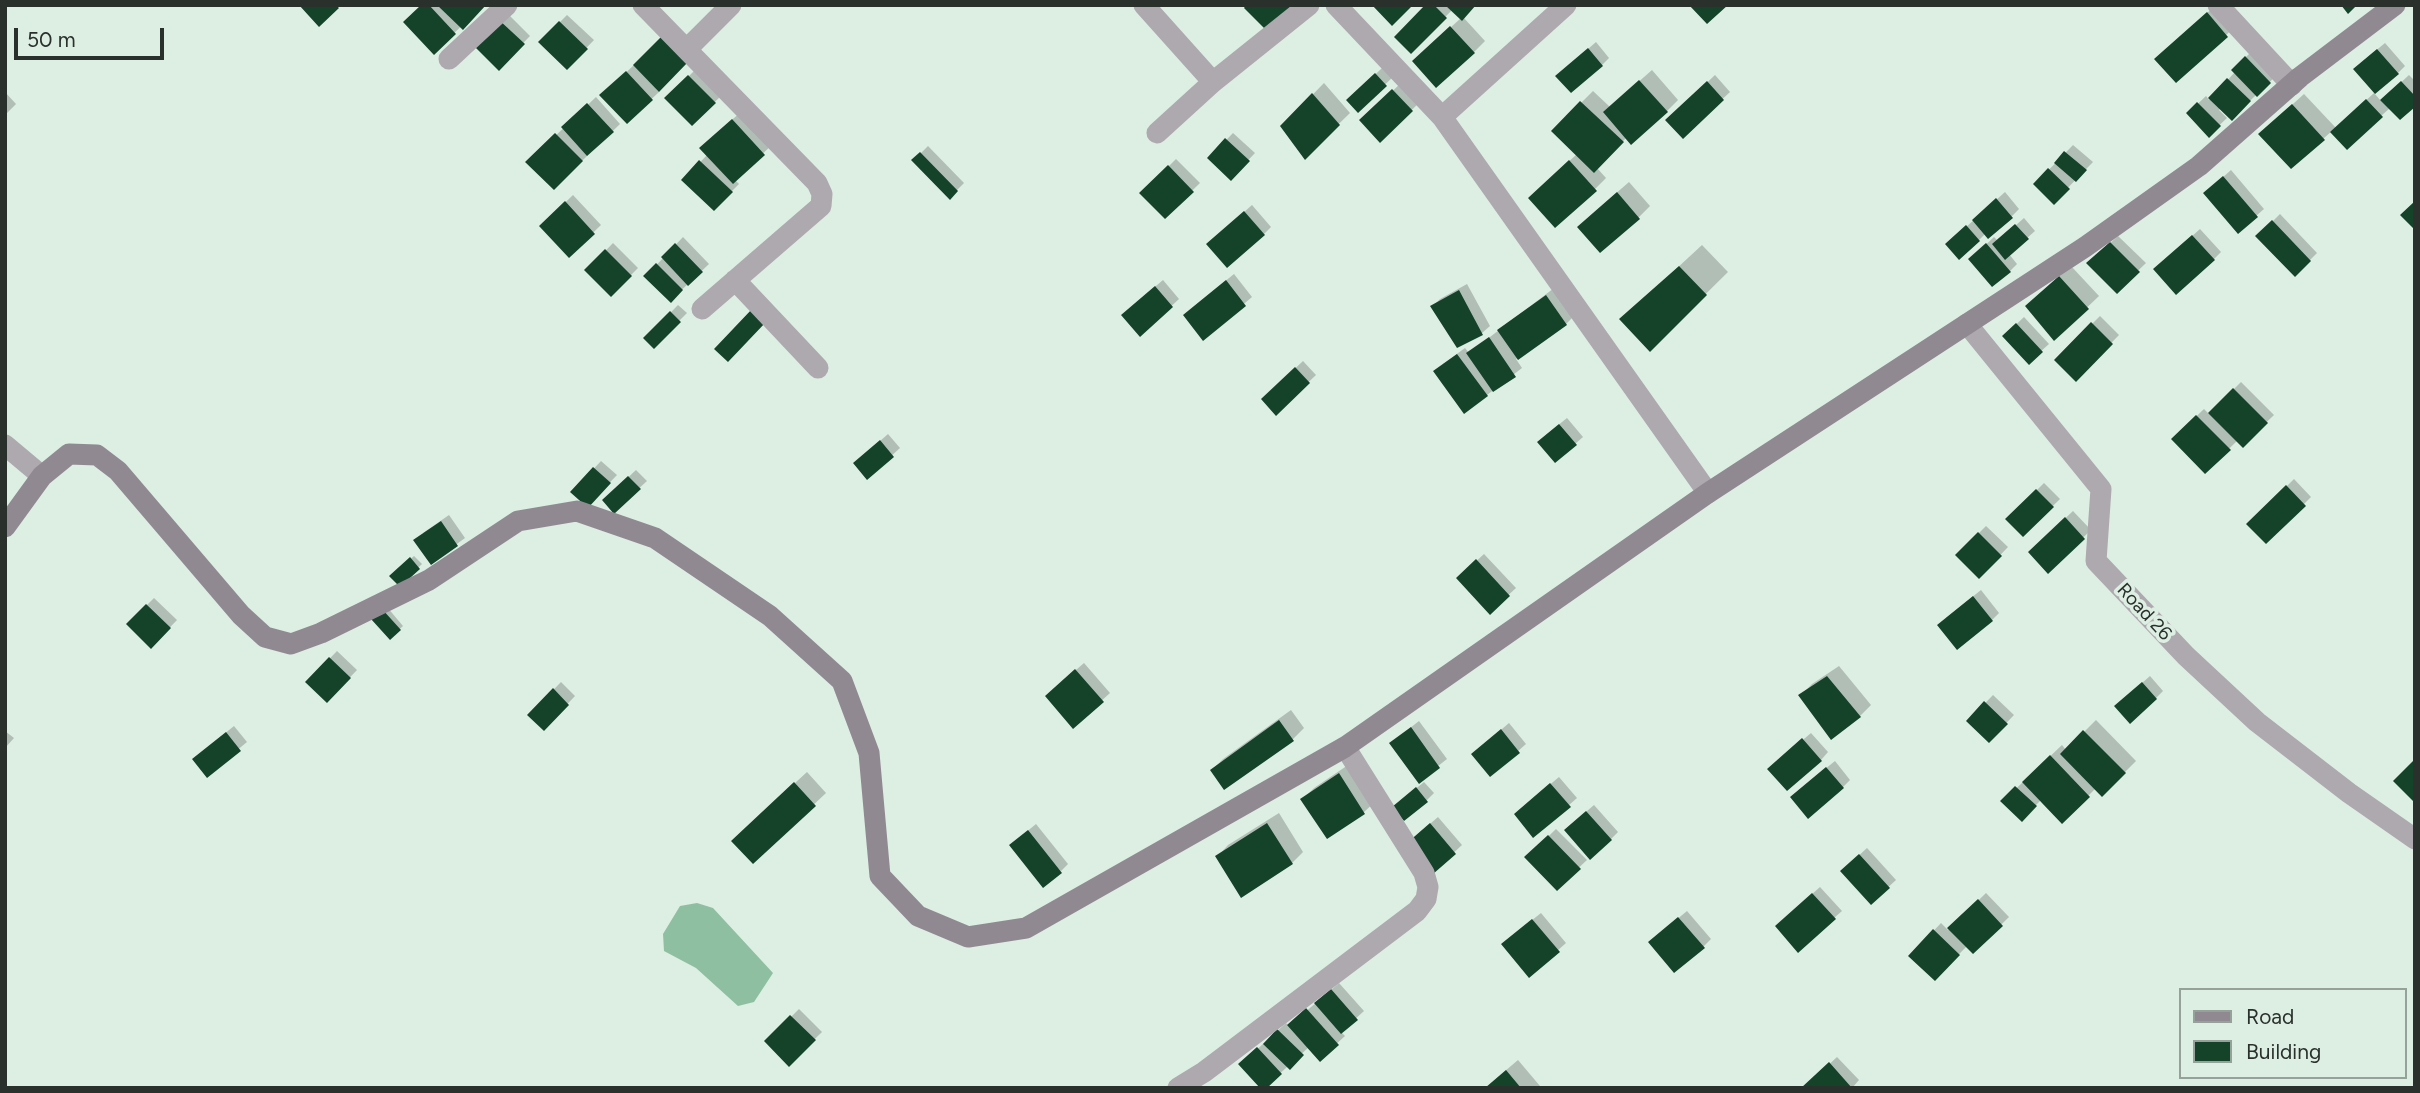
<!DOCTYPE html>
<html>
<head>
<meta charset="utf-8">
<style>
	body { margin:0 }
	#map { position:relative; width:2420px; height:1093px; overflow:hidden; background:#ddeee3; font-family:Figtree,sans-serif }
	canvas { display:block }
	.frame { position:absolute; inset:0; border:7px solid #2a312d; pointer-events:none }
	.legend { position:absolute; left:2179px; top:988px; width:228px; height:91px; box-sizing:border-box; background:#ddeee3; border:2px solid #95a29a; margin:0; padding:9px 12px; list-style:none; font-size:21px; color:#2a312d }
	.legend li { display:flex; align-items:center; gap:14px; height:35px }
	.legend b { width:35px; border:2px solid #95a29a }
	.scale { position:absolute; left:14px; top:28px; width:150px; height:32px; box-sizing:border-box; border:4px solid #2a312d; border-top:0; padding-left:9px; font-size:21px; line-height:24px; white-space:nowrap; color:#2a312d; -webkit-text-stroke:5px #ddeee3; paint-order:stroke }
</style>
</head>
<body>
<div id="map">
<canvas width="2420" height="1093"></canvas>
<div class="frame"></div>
<ul class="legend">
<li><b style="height:9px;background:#918992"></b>Road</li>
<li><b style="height:19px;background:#15432a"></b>Building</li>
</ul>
<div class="scale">50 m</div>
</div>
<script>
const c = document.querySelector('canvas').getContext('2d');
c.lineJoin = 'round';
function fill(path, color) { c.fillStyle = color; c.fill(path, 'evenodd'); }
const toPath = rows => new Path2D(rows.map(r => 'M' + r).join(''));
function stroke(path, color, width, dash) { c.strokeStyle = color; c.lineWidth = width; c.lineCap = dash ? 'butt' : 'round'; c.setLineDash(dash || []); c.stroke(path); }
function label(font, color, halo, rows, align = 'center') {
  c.font = font + ' Figtree,sans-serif'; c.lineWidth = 7; c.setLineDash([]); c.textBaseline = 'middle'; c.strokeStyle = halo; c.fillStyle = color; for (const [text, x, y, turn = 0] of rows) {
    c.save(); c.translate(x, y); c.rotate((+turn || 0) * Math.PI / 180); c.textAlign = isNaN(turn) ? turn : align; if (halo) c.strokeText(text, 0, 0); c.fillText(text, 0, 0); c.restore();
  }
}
fill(toPath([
	[697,903,713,908,773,973,754,1002,738,1006,696,968,664,951,663,934,680,906]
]), '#8fbfa1');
fill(toPath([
	[423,5,484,5,434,52],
	[1428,5,1474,5,1463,17,1485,41,1474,52,1426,50,1461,18,1452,10,1411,52],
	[2216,5,2238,24,2176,81,2168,48],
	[507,13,530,36,499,68,475,45],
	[567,15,594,40,567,68,540,42],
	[1596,42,1609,58,1602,65,1565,69],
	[2385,43,2405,66,2398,73,2362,62],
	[2253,50,2277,75,2232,118,2221,108,2219,110,2227,118,2209,135,2188,113,2206,96,2209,100,2235,72,2233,70],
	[634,65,659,92,627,122,602,95],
	[1383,67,1393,77,1358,110,1349,100],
	[696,69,722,95,692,124,667,98],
	[1652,70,1678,100,1667,111,1627,137,1597,168,1606,178,1595,189,1541,187,1577,154,1553,131,1593,91,1610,107],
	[1715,75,1730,92,1683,136,1668,120],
	[2409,75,2415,81,2415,105,2390,108,2381,116,2332,131,2291,167,2272,123,2304,94,2336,128,2374,93,2381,101],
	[1324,83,1350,113,1305,157,1282,126],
	[1401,83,1419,103,1380,140,1362,120],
	[5,92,16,104,5,115],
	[596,97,620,124,554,188,528,162],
	[744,109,775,142,735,180,739,184,714,209,683,180,708,154,713,137],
	[1233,133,1255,153,1231,178,1209,158],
	[2073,145,2093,162,2054,202,2035,184],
	[928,146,964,183,950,197,914,160],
	[1176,159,1200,183,1165,217,1142,193],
	[2231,170,2264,209,2256,216,2213,186],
	[1629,182,1650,206,1638,218,1590,216],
	[2005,192,2019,209,2012,216,1989,237,1986,233,1979,240,1955,237],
	[573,195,601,225,569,256,541,226],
	[1252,205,1271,227,1264,234,1216,237],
	[2280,214,2317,253,2295,275,2258,236],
	[2024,218,2035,231,2009,254,2017,264,2010,271,1978,252,1994,237,1998,241],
	[2200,229,2221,252,2214,259,2163,262],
	[2118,236,2146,263,2117,291,2096,256],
	[683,237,709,264,671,300,646,276],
	[613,243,638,268,611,295,587,270],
	[1702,245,1728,272,1650,349,1622,319],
	[2071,266,2099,296,2054,339,2038,295],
	[1234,274,1252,297,1204,338,1192,308],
	[1163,280,1179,299,1140,335,1130,308],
	[1467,284,1490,326,1482,333,1458,346,1432,307,1440,299],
	[1558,285,1577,313,1566,324,1516,359,1522,368,1487,395,1443,364,1465,348,1469,353],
	[678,305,687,313,654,346,646,338],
	[2100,316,2119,335,2076,379,2056,360],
	[2024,317,2049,344,2029,362,2004,336],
	[1303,361,1316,375,1276,413,1263,399],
	[2241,382,2274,415,2243,445,2238,440,2205,472,2173,439,2204,409,2209,414],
	[1567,418,1583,437,1575,444,1546,435],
	[888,434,900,448,868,477,863,456],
	[601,461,617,475,587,506,572,492],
	[636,470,647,481,614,511,604,500],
	[2294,479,2311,497,2266,542,2249,524],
	[2044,483,2060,499,2023,535,2008,519],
	[2073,511,2091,530,2048,571,2030,552],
	[449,515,465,538,431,563,423,533],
	[1986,526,2008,547,1979,577,1957,555],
	[1484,554,1516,588,1490,612,1458,578],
	[414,556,422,564,400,585,391,576],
	[1981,590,1999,613,1992,620,1946,618],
	[154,598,177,620,151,647,128,624],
	[387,607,403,626,390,638,373,619],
	[337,651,357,670,327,701,307,682],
	[1084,663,1110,693,1074,726,1054,689],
	[1839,666,1871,705,1860,716,1801,695,1812,684],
	[2150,676,2163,691,2156,698,2124,699],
	[561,682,575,696,544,729,529,715],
	[1993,695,2014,715,1989,741,1968,721],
	[1291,710,1304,728,1293,739,1225,788,1212,770,1223,759],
	[2096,720,2136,761,2102,795,2096,788,2062,822,2041,800,2022,819,2003,801,2062,745,2066,750],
	[1419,721,1447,759,1419,781,1391,743],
	[1509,723,1526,744,1491,775,1481,747],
	[234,726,247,742,207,775,202,752],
	[5,731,14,738,5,748],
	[1811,733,1828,752,1821,760,1777,762],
	[1835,761,1850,780,1843,787,1799,790],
	[1351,763,1376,801,1364,812,1327,837,1303,799,1314,788],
	[807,772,826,793,753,862,745,829],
	[1559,777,1577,798,1534,836,1523,807],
	[1424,782,1434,793,1426,801,1402,800],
	[1594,805,1618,832,1611,839,1573,823],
	[1279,813,1303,852,1292,863,1217,857,1228,845],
	[1438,817,1462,845,1433,872,1416,836],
	[1036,824,1068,864,1061,871,1019,838],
	[1556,829,1587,860,1557,888,1527,857],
	[1867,848,1896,880,1871,903,1842,871],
	[1820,887,1842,911,1834,918,1784,919],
	[1986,893,2009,917,1973,952,1967,946,1935,979,1910,956,1941,923,1948,930],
	[1687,911,1711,939,1703,947,1658,935],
	[1541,913,1566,943,1530,975,1511,937],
	[1339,983,1364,1011,1341,1032,1345,1036,1320,1059,1309,1047,1264,1088,1241,1064,1286,1023,1289,1026],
	[799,1009,822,1032,789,1064,767,1041],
	[1837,1057,1859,1080,1852,1088,1804,1088],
	[1518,1060,1540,1086,1539,1088,1485,1088]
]), '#0003');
fill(toPath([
	[299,5,336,5,339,8,319,27],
	[421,5,429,5,456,34,434,55,403,22],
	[437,5,486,5,463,30],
	[1246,5,1293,5,1267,31,1244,8],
	[1372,5,1413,5,1392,26],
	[1425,5,1434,5,1447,18,1411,54,1394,37],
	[1445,5,1476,5,1462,21],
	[1689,5,1728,5,1707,24],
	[2341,5,2357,5,2348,14],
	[2207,12,2228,37,2176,83,2154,59],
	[498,19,525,44,499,71,473,45],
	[559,21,588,49,567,70,538,42],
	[1450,26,1475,53,1436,88,1412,61],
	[662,36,688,62,659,92,633,65],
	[1588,48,1603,66,1571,93,1555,76],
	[2377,49,2399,74,2375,94,2353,69],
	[2245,56,2271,83,2257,97,2231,70],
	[626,71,653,100,627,124,599,95],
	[1375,73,1387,86,1358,113,1346,100],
	[688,75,716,103,692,126,664,98],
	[2227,78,2251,101,2232,121,2208,98],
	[1639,80,1668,112,1631,145,1603,112],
	[1707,81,1724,100,1683,139,1665,120],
	[2401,81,2415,96,2415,107,2400,120,2380,100],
	[1392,89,1413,111,1380,143,1359,120],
	[1312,93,1340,125,1305,160,1280,126],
	[2366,99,2383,117,2347,150,2330,132],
	[1580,101,1624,142,1594,173,1551,131],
	[2197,102,2221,126,2209,138,2186,113],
	[587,103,614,132,587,156,561,127],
	[2292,104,2325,140,2291,169,2258,134],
	[732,119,765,155,733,184,699,148],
	[555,133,583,161,554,190,525,162],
	[1225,138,1250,161,1231,181,1207,158],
	[2064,151,2087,170,2076,182,2054,163],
	[920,152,958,191,950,200,911,160],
	[699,160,733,192,714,211,681,180],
	[1569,160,1597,191,1555,228,1528,198],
	[1168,165,1194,192,1165,219,1139,193],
	[2048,168,2070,189,2054,205,2033,184],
	[2223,176,2258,217,2238,234,2203,193],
	[1617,192,1640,219,1600,253,1577,227],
	[1996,198,2013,218,1988,239,1972,220],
	[565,201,595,234,569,258,539,226],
	[2415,201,2415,230,2400,215],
	[1244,211,1265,235,1227,268,1206,244],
	[2272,220,2311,261,2295,277,2255,236],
	[2015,224,2029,239,2005,260,1992,244],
	[1966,225,1980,241,1959,260,1945,244],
	[2192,235,2215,260,2176,295,2153,269],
	[2110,242,2140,272,2117,294,2086,263],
	[675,243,703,272,688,286,661,257],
	[1986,243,2011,272,1992,287,1968,259],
	[605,249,632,276,611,297,584,270],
	[656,263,683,290,671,303,643,276],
	[1679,266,1707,295,1650,352,1619,319],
	[2059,276,2089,309,2054,341,2025,306],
	[1226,280,1246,306,1203,341,1183,315],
	[1155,286,1173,307,1140,337,1121,315],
	[1459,290,1483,335,1457,348,1430,306],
	[1546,295,1567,325,1518,360,1497,330],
	[752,309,766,322,728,362,714,349],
	[670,311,681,322,654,349,643,338],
	[2091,322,2113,344,2076,382,2054,360],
	[2016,323,2043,352,2029,365,2002,336],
	[1489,337,1516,377,1493,392,1466,353],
	[1457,354,1488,396,1464,414,1433,371],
	[1295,367,1310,383,1276,416,1261,399],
	[2233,388,2268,423,2243,448,2208,413],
	[2196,415,2231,450,2205,474,2171,439],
	[1559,424,1577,445,1555,463,1537,442],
	[880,440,894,457,867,480,853,463],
	[593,467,611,483,588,508,570,492],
	[628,476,641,489,614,514,602,500],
	[2286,485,2306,506,2266,544,2246,524],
	[2036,489,2054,507,2023,537,2005,519],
	[2065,517,2085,539,2048,574,2028,552],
	[441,521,458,546,431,565,413,540],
	[1978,532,2002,556,1979,579,1955,555],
	[410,557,420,569,400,587,389,576],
	[1476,559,1510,596,1490,615,1456,578],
	[1973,596,1993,621,1957,650,1937,625],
	[146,604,171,628,151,649,126,624],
	[382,609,401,630,390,640,371,619],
	[329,657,351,678,327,703,305,682],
	[1075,669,1104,702,1073,729,1045,696],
	[1827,676,1861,717,1831,740,1798,695],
	[2142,682,2157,699,2130,724,2114,706],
	[553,688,569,705,544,731,527,715],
	[1984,701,2008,724,1989,743,1966,721],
	[1279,720,1294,741,1224,790,1210,770],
	[1411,727,1440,768,1419,784,1389,743],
	[1501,729,1520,753,1490,777,1471,754],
	[2083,730,2126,773,2102,797,2060,754],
	[226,732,241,751,207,778,192,759],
	[1802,738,1822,761,1787,791,1767,769],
	[2050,755,2090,797,2062,824,2022,782],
	[2415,759,2415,803,2393,781],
	[1826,767,1844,788,1808,819,1790,797],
	[1339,773,1365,814,1327,839,1300,799],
	[794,782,816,806,753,864,731,841],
	[1550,783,1571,807,1533,838,1514,814],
	[2015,786,2037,806,2022,822,2000,801],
	[1416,787,1428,802,1404,821,1392,807],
	[1586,811,1612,840,1590,860,1564,830],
	[1267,823,1293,864,1241,898,1215,856],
	[1430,823,1456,854,1433,874,1407,843],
	[1028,830,1062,873,1043,888,1009,845],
	[1548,835,1581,869,1557,891,1524,857],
	[1859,854,1890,888,1871,905,1840,871],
	[1812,893,1836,919,1798,953,1775,926],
	[1978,899,2003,926,1973,954,1947,928],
	[1678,917,1705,948,1674,973,1648,942],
	[1532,919,1560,952,1529,978,1501,944],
	[1933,929,1960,955,1935,981,1908,956],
	[1331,989,1358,1020,1341,1034,1314,1003],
	[1306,1008,1339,1045,1320,1062,1287,1025],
	[790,1015,816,1040,789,1067,764,1041],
	[1277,1029,1304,1055,1290,1070,1263,1044],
	[1257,1047,1282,1074,1267,1088,1260,1088,1238,1064],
	[1829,1062,1852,1088,1801,1088],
	[1506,1070,1521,1088,1485,1088]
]), '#15432a');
stroke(toPath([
	[643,5,817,183,822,194,821,206,702,309],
	[1144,5,1213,82],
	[1336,5,1442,117,1708,493],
	[2218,5,2292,85],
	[687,49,731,5],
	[449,59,507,5],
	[1442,117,1566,5],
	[1157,133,1213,82,1309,5],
	[735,280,818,368],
	[1967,324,2101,489,2096,561,2186,656,2257,722,2349,793,2415,839],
	[5,445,42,476],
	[1178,1088,1204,1072,1417,911,1426,899,1428,887,1424,873,1345,747]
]), '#aea8af', 21);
stroke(toPath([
	[5,527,42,476,69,454,97,455,118,471,241,615,265,637,291,644,321,633,429,580,518,521,577,511,655,538,770,616,842,681,869,753,880,876,918,916,968,937,1026,928,1345,747,1708,493,2085,247,2199,166,2300,77,2395,5]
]), '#918992', 21);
label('19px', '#2a312d', '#ddeee3', [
	["Road 26",2144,612,47]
]);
</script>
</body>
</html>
